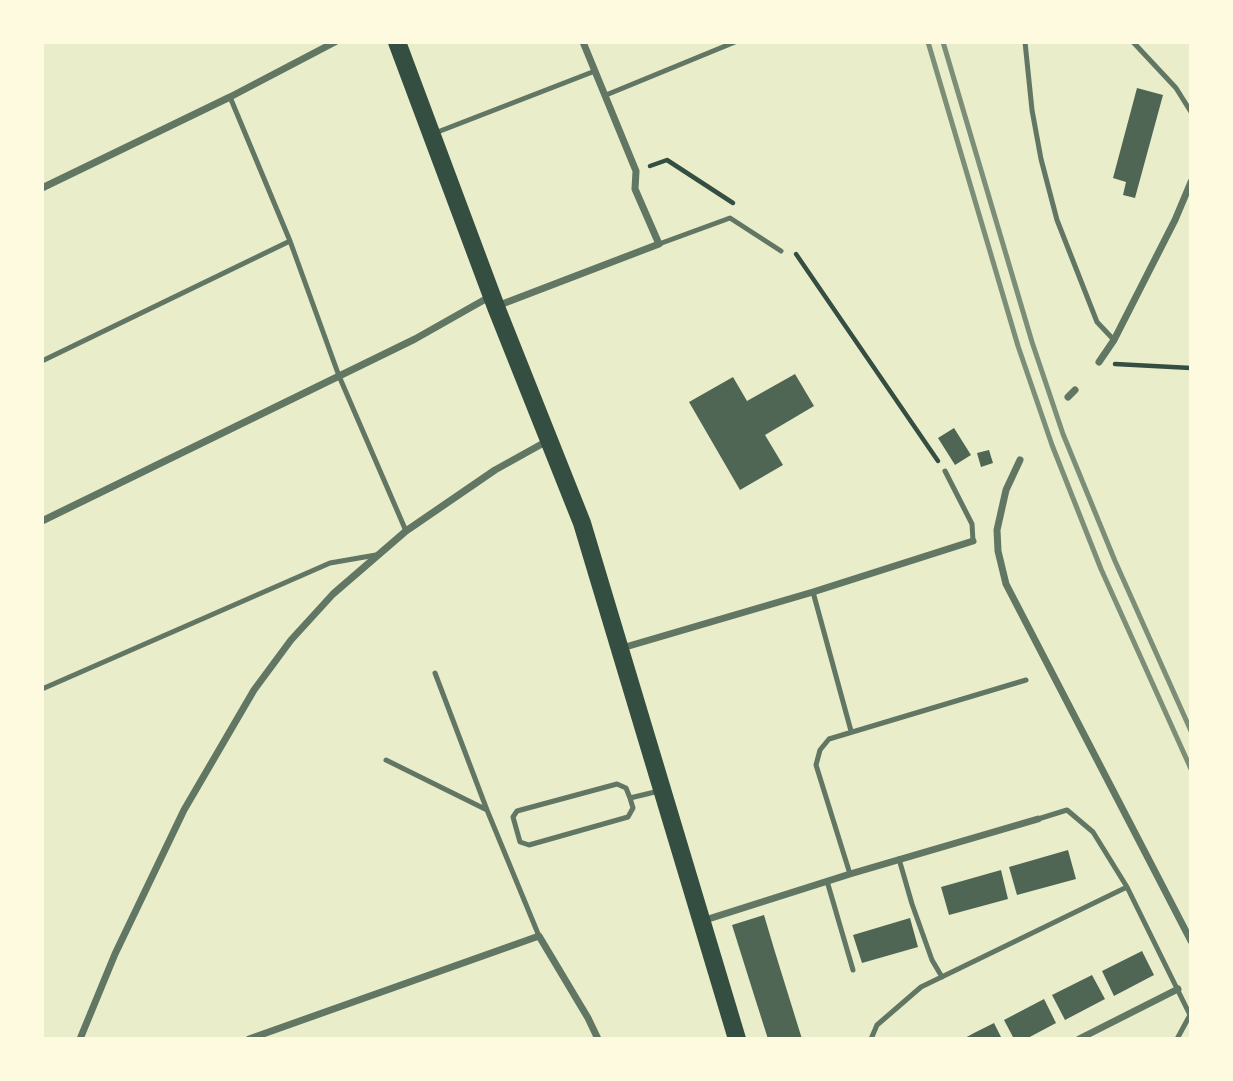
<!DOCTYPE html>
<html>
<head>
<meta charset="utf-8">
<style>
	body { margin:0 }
	#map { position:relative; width:1233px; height:1081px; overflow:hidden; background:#e9edc9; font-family:Helvetica,sans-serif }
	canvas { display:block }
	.frame { position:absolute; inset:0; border:44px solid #fefae0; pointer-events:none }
</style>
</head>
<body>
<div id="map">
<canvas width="1233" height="1081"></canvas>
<div class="frame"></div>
</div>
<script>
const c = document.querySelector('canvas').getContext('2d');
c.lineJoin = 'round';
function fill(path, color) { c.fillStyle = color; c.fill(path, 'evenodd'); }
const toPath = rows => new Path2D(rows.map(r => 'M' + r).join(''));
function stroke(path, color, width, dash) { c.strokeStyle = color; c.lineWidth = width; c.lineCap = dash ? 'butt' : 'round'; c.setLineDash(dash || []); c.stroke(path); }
fill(toPath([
	[1137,88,1163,95,1135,198,1123,195,1126,182,1113,178],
	[795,374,814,406,765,435,783,465,740,490,689,402,733,377,747,401],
	[954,428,971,455,955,465,938,438],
	[989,450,993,463,981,467,977,453],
	[1068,850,1076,879,1017,895,1009,867],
	[1001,870,1008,899,949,915,941,887],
	[764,915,775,952,802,1039,768,1039,754,995,732,925],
	[910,918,918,947,862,963,853,935],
	[1142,951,1154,975,1114,996,1102,971],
	[1092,975,1105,999,1065,1020,1052,995],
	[1044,999,1056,1023,1026,1039,1014,1039,1004,1020],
	[994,1023,1002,1039,963,1039,974,1033]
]), '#4f6655');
stroke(toPath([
	[650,166,667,160,733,203],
	[796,254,938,461],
	[1115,364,1191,368]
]), '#344e41', 4.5);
stroke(toPath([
	[1025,42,1032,110,1041,159,1057,220,1097,322,1114,340],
	[1133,42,1176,88,1191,112],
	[606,95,735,42],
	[230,97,290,241,339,376,406,531],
	[435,133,595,71],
	[659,244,730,218,781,251],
	[42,361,290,241],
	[945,471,972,524,973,541],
	[813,592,851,731],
	[435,673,487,810,539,936],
	[42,689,330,563,376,555],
	[386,760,487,810],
	[630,798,633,808,628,817,529,845,520,842,513,817,517,811,617,784,626,788,630,798,659,791],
	[1038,819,1067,810,1093,832,1127,887,1190,1015,1177,1039],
	[899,859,912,904,932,960,942,977],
	[850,874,816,765,820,750,829,739,1026,680],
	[827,881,853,970],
	[871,1039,877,1025,921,987,1127,887]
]), '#617663', 5);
stroke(toPath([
	[42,188,230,97,335,42],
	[497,306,659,244,635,189,636,171,583,42],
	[1099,362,1114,340,1175,220,1191,182],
	[1068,397,1075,390],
	[1020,460,1006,490,997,530,998,551,1006,584,1191,941],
	[42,521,415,339,491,296],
	[622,648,813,592,973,541],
	[702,921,850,874,1038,819],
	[80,1039,115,954,184,810,254,690,291,640,333,594,406,531,495,470,549,440],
	[249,1039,539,936,588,1018,598,1039],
	[1079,1039,1178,989]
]), '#617663', 7);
stroke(toPath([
	[397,42,496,307,582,523,737,1039]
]), '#344e41', 18);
stroke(toPath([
	[928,42,1018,346,1052,445,1101,569,1191,769],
	[943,42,1032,342,1063,434,1115,561,1191,731]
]), '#7c8e77', 5);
</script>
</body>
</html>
